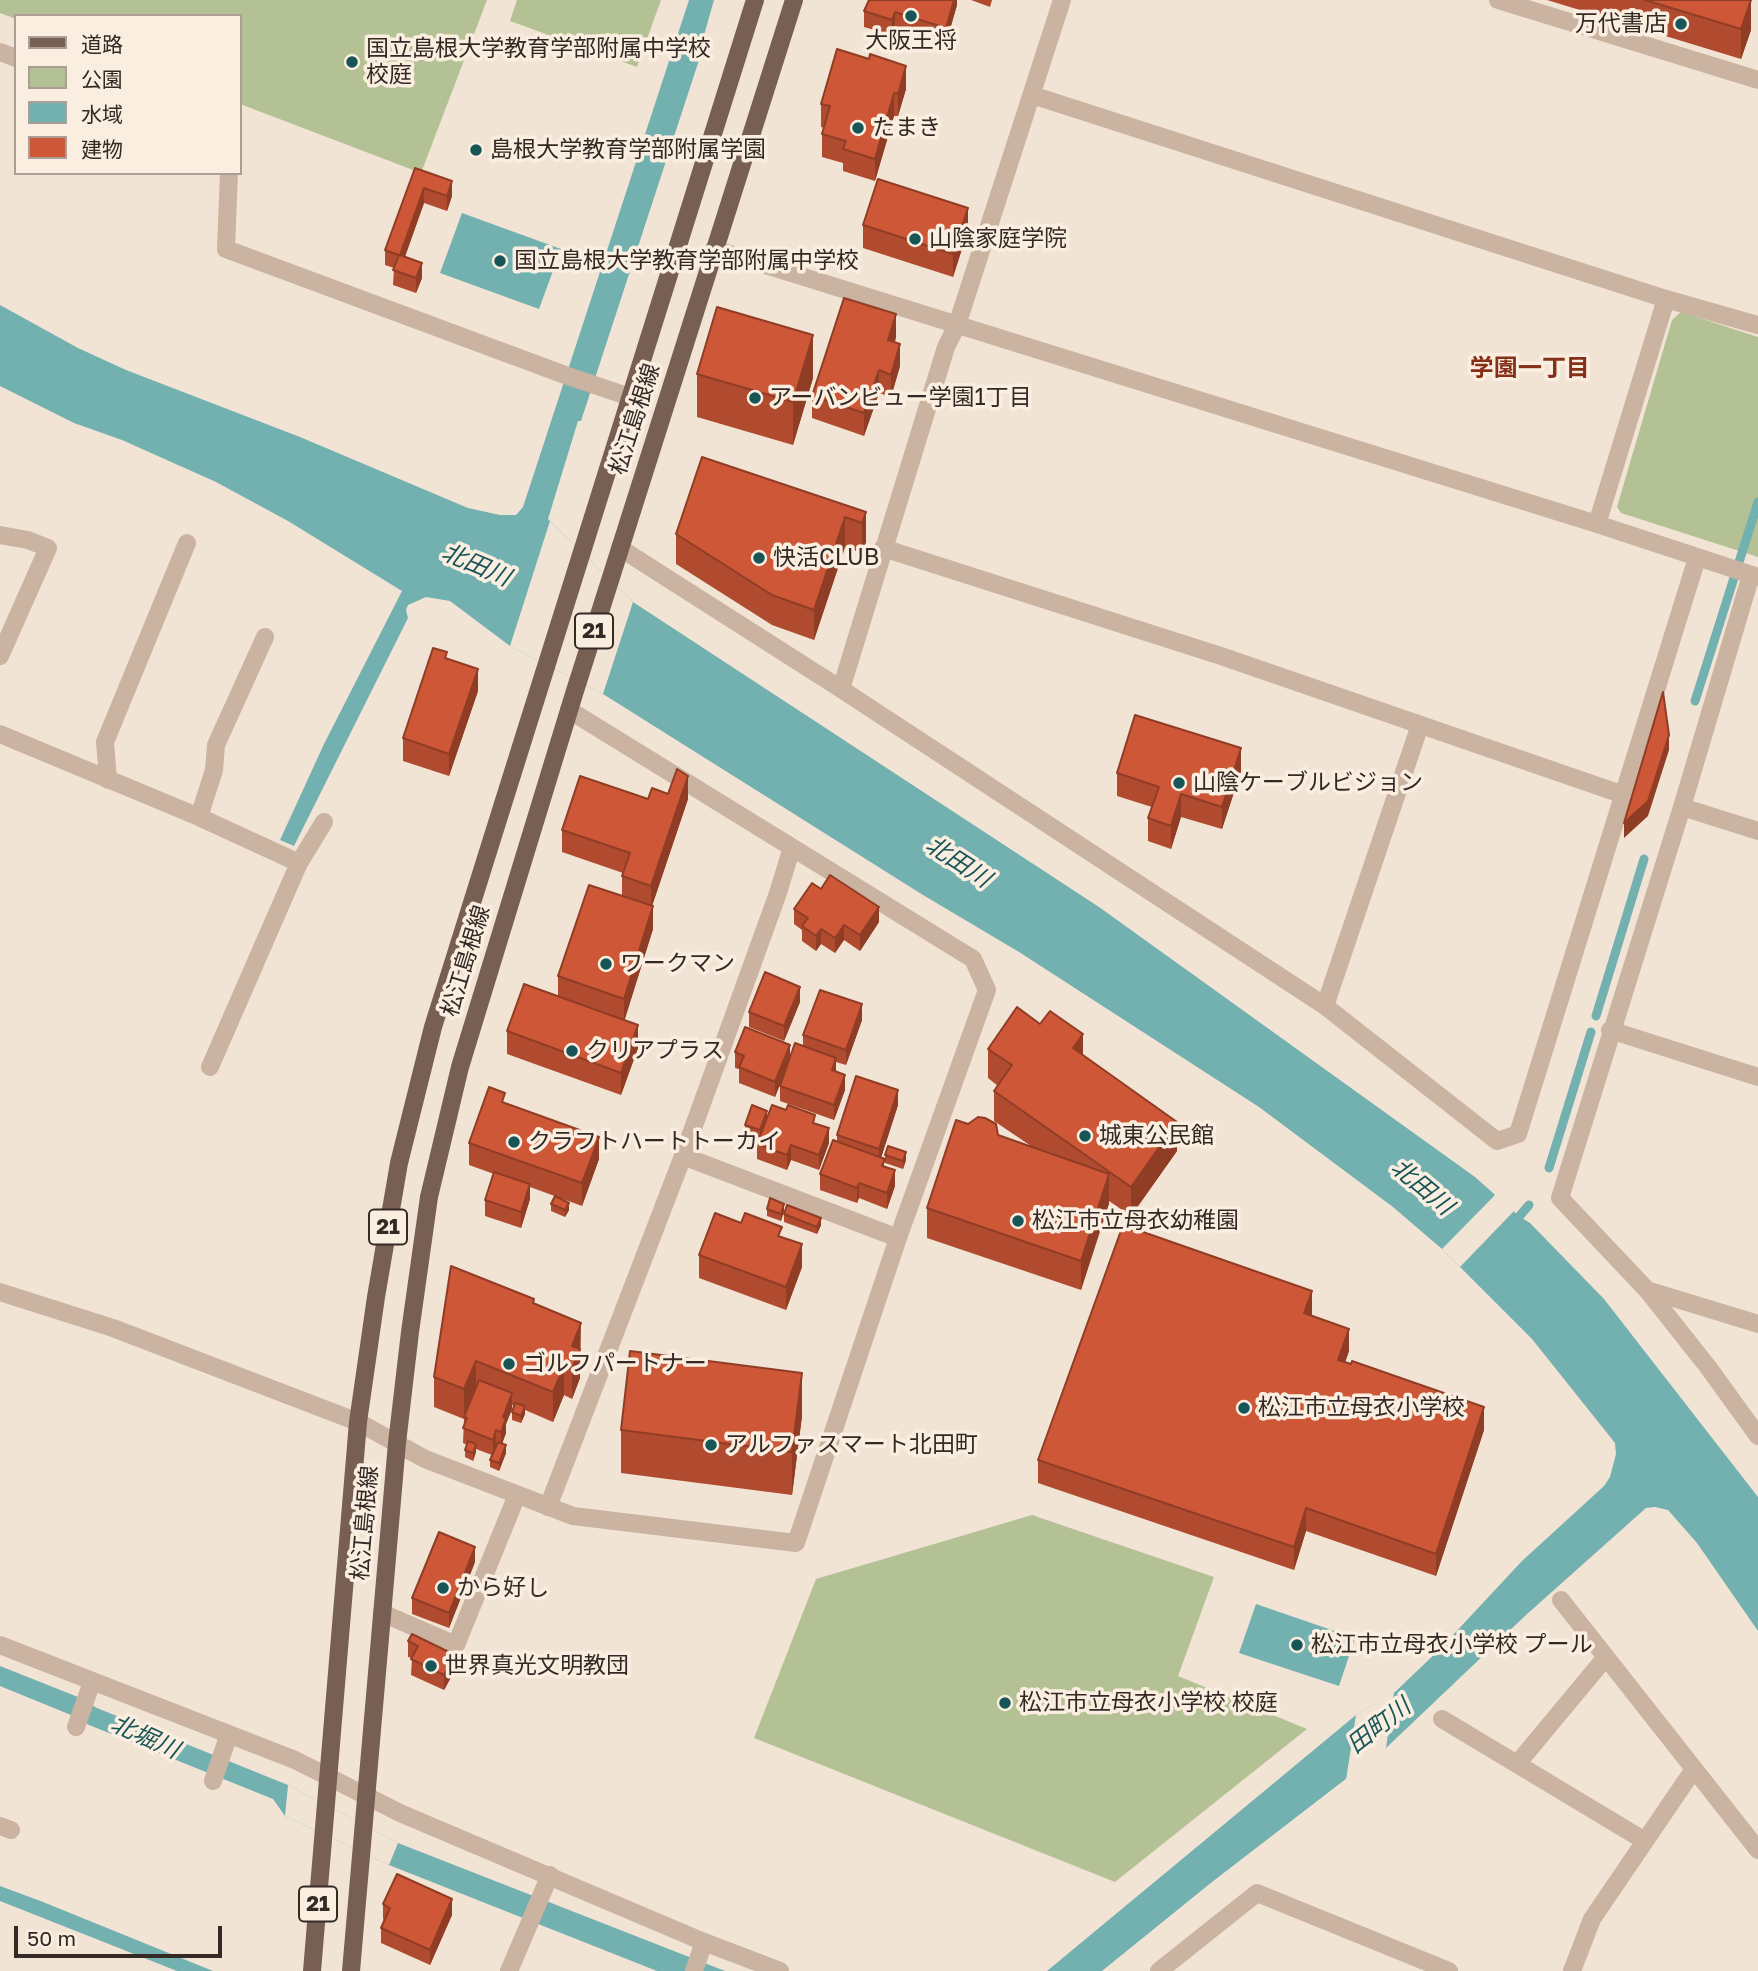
<!DOCTYPE html>
<meta charset="utf-8">
<style>
body{margin:0}
#map{position:relative;width:1758px;height:1971px;overflow:hidden;background:#f2e4d5;font-family:"Golos Text","Noto Sans JP",sans-serif}
canvas{display:block}
.legend{position:absolute;left:14px;top:14px;width:228px;height:161px;box-sizing:border-box;background:#faeee1;border:2px solid #ab9f95;margin:0;padding:9px 12px;list-style:none;font-size:21px;color:#342924}
.legend li{display:flex;align-items:center;gap:14px;height:35px}
.legend b{width:35px;border:2px solid #ab9f95}
.scale{position:absolute;left:14px;top:1926px;width:208px;height:32px;box-sizing:border-box;border:4px solid #342924;border-top:0;padding-left:9px;font-size:21px;line-height:24px;white-space:nowrap;color:#342924;-webkit-text-stroke:5px #faeee1;paint-order:stroke}
</style>
<div id="map">
<canvas width="1758" height="1971"></canvas>
<ul class="legend">
<li><b style="height:9px;background:#775f54"></b>道路</li>
<li><b style="height:19px;background:#b4c195"></b>公園</li>
<li><b style="height:19px;background:#73b0b0"></b>水域</li>
<li><b style="height:19px;background:#ce5737"></b>建物</li>
</ul>
<div class="scale">50 m</div>
</div>
<script>
const c = document.querySelector('canvas').getContext('2d');
c.lineJoin = 'round';
function paint(path, color) {
  c.fillStyle = color;
  c.fill(path, 'evenodd');
}
function toPath(rows) {
  const path = new Path2D();
  for (const r of rows) {
    path.moveTo(r[0], r[1]);
    for (let i = 2; i < r.length; i += 2) path.lineTo(r[i], r[i + 1]);
  }
  return path;
}
function strokePath(path, color, width, dash) {
  c.strokeStyle = color;
  c.lineWidth = width;
  c.lineCap = dash ? 'butt' : 'round';
  c.setLineDash(dash || []);
  c.stroke(path);
}
function label(font, color, halo, rows, align = 'center') {
  c.font = font + ' "Golos Text","Noto Sans JP",sans-serif';
  c.lineWidth = 7;
  c.setLineDash([]);
  c.textBaseline = 'middle';
  c.strokeStyle = halo;
  c.fillStyle = color;
  for (const [text, x, y, turn = 0] of rows) {
    c.save();
    c.translate(x, y);
    c.rotate((+turn || 0) * Math.PI / 180);
    c.textAlign = isNaN(turn) ? turn : align;
    if (halo) c.strokeText(text, 0, 0);
    c.fillText(text, 0, 0);
    c.restore();
  }
}
paint(toPath([
 [0,0,487,0,421,173,240,104,240,16,16,16,16,19,0,13],
 [517,0,661,0,637,67,510,21],
 [1681,312,1758,337,1758,557,1621,513,1617,507,1672,320],
 [1032,1515,1214,1577,1178,1676,1307,1729,1115,1882,754,1738,816,1579]
]), '#b4c195');
paint(toPath([
 [689,0,714,0,699,53,701,54,581,421,578,421,548,519,633,602,1099,907,1475,1177,1520,1217,1530,1223,1604,1299,1758,1497,1758,1631,1697,1543,1668,1510,1655,1507,1646,1508,1526,1615,1386,1748,1212,1882,1102,1971,1047,1971,1356,1715,1395,1692,1439,1650,1522,1561,1604,1486,1610,1477,1616,1454,1615,1443,1532,1339,1442,1249,1393,1207,1259,1107,1019,952,923,895,603,694,510,646,450,601,426,597,408,605,406,610,408,618,294,846,280,840,324,744,402,591,288,521,216,482,122,440,74,423,0,386,0,305,78,348,126,370,300,437,468,508,500,515,516,515,523,507],
 [462,213,561,249,539,309,440,273],
 [1256,1604,1355,1638,1339,1686,1239,1653],
 [0,1666,78,1697,97,1708,288,1785,398,1843,725,1971,657,1971,389,1865,285,1816,273,1799,89,1725,71,1715,0,1686],
 [0,1886,43,1902,213,1971,177,1971,0,1901]
]), '#73b0b0');
paint(toPath([
 [550,521,633,602,603,694,510,646],
 [1496,1194,1514,1211,1460,1267,1442,1249],
 [1394,1692,1386,1748,1346,1780,1356,1715],
 [288,1785,398,1843,389,1865,285,1816]
]), '#f2e4d5');
strokePath(toPath([
 [1695,701,1758,502],
 [1596,1016,1644,859],
 [1549,1168,1591,1032],
 [1512,1225,1529,1205]
]), '#73b0b0', 9);
strokePath(toPath([
 [1498,0,1758,80],
 [0,52,16,58],
 [1032,95,1666,299,1758,325],
 [229,173,226,249,565,375,630,397],
 [714,249,1597,524,1758,577],
 [1597,524,1666,299],
 [0,535,28,540,48,548,0,656],
 [620,548,841,689,1325,1006,1497,1141,1518,1134,1697,558],
 [883,548,1221,656,1624,795],
 [1751,575,1682,807,1560,1198,1647,1290,1758,1324],
 [841,689,946,347,957,325,1062,0],
 [0,734,199,817,299,863],
 [108,780,105,742,187,543],
 [1682,807,1758,831],
 [199,817,214,770,216,745,265,637],
 [1325,1006,1420,725],
 [1610,1030,1758,1077],
 [210,1067,299,863,324,822],
 [683,1156,898,1238],
 [1647,1290,1708,1367,1758,1436],
 [0,1292,113,1328,358,1422,425,1459,573,1516,796,1543,898,1238,987,990,973,959,569,710],
 [548,1507,683,1156,778,893,792,847],
 [1561,1600,1758,1850],
 [382,1613,456,1645,517,1495],
 [1442,1719,1645,1841],
 [76,1727,92,1682],
 [1517,1764,1606,1657],
 [213,1781,229,1734],
 [0,1826,11,1830],
 [509,1971,550,1875],
 [694,1971,704,1942],
 [1159,1971,1257,1893,1449,1971],
 [1572,1971,1592,1919,1694,1769]
]), '#cab3a1', 18);
strokePath(toPath([
 [0,1645,295,1760,400,1813,704,1942,780,1971]
]), '#cab3a1', 18);
strokePath(toPath([
 [312,1971,358,1422,376,1297,399,1163,433,1027,755,0],
 [351,1971,397,1443,410,1332,429,1197,460,1067,574,694,794,0]
]), '#775f54', 18);
paint(toPath([
 [957,0,957,5,946,43,895,27,892,35,864,27,864,11],
 [971,0,992,0,990,7],
 [1547,0,1750,0,1751,30,1741,59],
 [906,89,898,116,894,116,875,181,843,171,843,163,822,157,822,134,824,128,821,127,821,104],
 [415,168,452,196,447,211,424,203,405,257,422,278,416,293,393,285,394,268,385,265,385,250],
 [863,225,968,230,953,277,863,248],
 [896,337,895,342,900,366,891,397,879,393,864,436,812,418,812,396],
 [697,374,813,378,793,445,697,417],
 [866,512,866,542,862,553,845,547,814,640,772,625,676,564,676,534],
 [478,691,449,776,403,761,403,738],
 [1241,771,1222,829,1181,817,1171,849,1148,841,1148,818,1152,807,1117,796,1117,773],
 [668,794,688,799,652,906,653,929,624,1021,638,1048,621,1095,507,1054,507,1031,558,996,558,976,622,896,622,876,623,873,562,852,562,830,648,799],
 [794,909,879,922,860,951,844,940,835,953,821,944,816,951,802,941,802,930,794,924],
 [800,1002,784,1041,749,1027,749,1012],
 [862,1020,846,1065,836,1062,836,1071,845,1090,834,1120,780,1101,780,1086,781,1081,775,1097,739,1083,739,1069,735,1068,735,1052,790,1058,803,1046,803,1035],
 [988,1049,1083,1055,1177,1151,1131,1216,1109,1201,1081,1290,927,1238,927,1208,998,1135,1031,1146,994,1121,994,1091,998,1086,988,1078],
 [505,1103,599,1159,582,1206,530,1187,530,1199,521,1228,485,1216,485,1200,494,1174,469,1165,469,1143],
 [898,1105,881,1158,885,1167,895,1186,887,1209,859,1198,857,1203,820,1190,820,1174,837,1142,837,1135],
 [767,1117,815,1124,829,1143,819,1170,791,1160,787,1170,757,1159,757,1144,760,1138,745,1132,745,1125],
 [885,1155,906,1160,903,1169,885,1163],
 [551,1204,569,1210,565,1217,551,1211],
 [767,1209,784,1211,781,1221,767,1216],
 [784,1214,821,1225,817,1234,784,1222],
 [782,1237,802,1267,786,1310,699,1278,699,1255],
 [534,1304,581,1353,580,1357,580,1378,572,1399,564,1395,553,1422,525,1410,525,1414,521,1423,512,1420,512,1412,514,1406,512,1405,512,1409,506,1424,506,1433,502,1443,506,1453,499,1471,490,1467,490,1460,492,1455,476,1449,476,1452,473,1461,465,1457,465,1450,467,1445,463,1443,464,1419,434,1407,434,1377],
 [1312,1314,1312,1315,1349,1351,1345,1362,1484,1430,1436,1576,1306,1531,1294,1570,1038,1483,1038,1460],
 [802,1416,792,1495,621,1473,621,1430],
 [475,1562,449,1628,412,1614,412,1598],
 [412,1634,455,1670,444,1690,411,1675,412,1658,408,1657,408,1641],
 [383,1904,452,1915,430,1965,381,1943,381,1928,384,1920,383,1919]
]), '#b14b2f');
paint(toPath([
 [954,0,957,0,957,5,946,43,946,28],
 [1751,0,1751,30,1741,59,1741,29],
 [895,12,895,27,892,35,892,20],
 [906,66,906,89,898,116,898,94],
 [894,93,894,116,875,181,875,159],
 [452,181,452,196,447,211,447,196],
 [424,188,424,203,400,270,400,255],
 [968,208,968,230,953,277,953,254],
 [422,263,422,278,416,293,416,278],
 [896,314,896,337,888,362,888,340],
 [813,335,813,378,793,445,793,402],
 [900,344,900,366,891,397,891,375],
 [879,370,879,393,864,436,864,413],
 [866,512,866,542,862,553,862,523],
 [845,517,845,547,814,640,814,610],
 [478,669,478,691,449,776,449,754],
 [1669,735,1669,750,1648,816,1624,838,1624,823],
 [1241,748,1241,771,1222,829,1222,807],
 [688,776,688,799,651,909,651,886],
 [1181,794,1181,817,1171,849,1171,826],
 [653,906,653,929,624,1022,624,999],
 [879,907,879,922,860,951,860,935],
 [844,925,844,940,835,953,835,938],
 [821,929,821,944,816,951,816,936],
 [800,987,800,1002,784,1041,784,1026],
 [862,1004,862,1020,846,1065,846,1050],
 [638,1025,638,1048,621,1095,621,1073],
 [1083,1034,1083,1064,1073,1048],
 [790,1045,790,1060,775,1097,775,1082],
 [836,1058,836,1073,832,1070],
 [845,1075,845,1090,834,1120,834,1105],
 [898,1090,898,1105,879,1164,879,1149],
 [767,1111,767,1119,760,1138,760,1130],
 [1177,1122,1177,1151,1131,1216,1131,1187],
 [829,1128,829,1143,819,1170,819,1155],
 [599,1137,599,1159,582,1206,582,1183],
 [791,1145,791,1160,787,1170,787,1155],
 [906,1152,906,1160,903,1169,903,1161],
 [895,1170,895,1186,887,1209,887,1193],
 [1109,1174,1109,1204,1081,1290,1081,1261],
 [859,1183,859,1198,857,1203,857,1188],
 [530,1184,530,1199,521,1228,521,1212],
 [569,1203,569,1210,565,1217,565,1210],
 [784,1204,784,1211,781,1221,781,1214],
 [821,1218,821,1225,817,1234,817,1227],
 [802,1244,802,1267,786,1310,786,1287],
 [1312,1291,1312,1314,1304,1335,1304,1313],
 [581,1323,580,1378,572,1399,572,1346],
 [1349,1329,1349,1351,1338,1383,1338,1360],
 [476,1361,476,1391,464,1419,464,1389],
 [564,1366,564,1395,553,1422,553,1392],
 [802,1373,802,1416,792,1495,792,1452],
 [512,1393,512,1409,506,1424,506,1433,501,1447,501,1432,503,1417],
 [525,1406,525,1414,521,1423,521,1416],
 [1484,1407,1484,1430,1436,1576,1436,1554],
 [496,1430,496,1445,493,1455,493,1440],
 [476,1444,476,1452,473,1461,473,1453],
 [506,1445,506,1453,499,1471,499,1463],
 [1306,1508,1306,1531,1294,1570,1294,1547],
 [475,1547,475,1562,449,1628,449,1613],
 [455,1655,455,1670,444,1690,444,1675],
 [452,1899,452,1915,430,1965,430,1950]
]), '#903d26');
const building = toPath([
 [869,0,954,0,946,28,895,12,892,20,864,11,869,0],
 [1645,0,1751,0,1741,29,1645,0],
 [837,49,869,59,870,54,906,66,898,94,894,93,875,159,843,149,846,141,822,134,830,106,821,104,837,49],
 [415,168,452,181,447,196,424,188,400,255,422,263,416,278,393,270,399,255,385,250,415,168],
 [878,179,968,208,953,254,863,225,878,179],
 [844,298,896,314,888,340,900,344,891,375,879,370,864,413,812,396,844,298],
 [717,307,813,335,793,402,697,374,717,307],
 [702,457,866,512,862,523,845,517,814,610,772,595,676,534,702,457],
 [433,648,447,652,445,658,478,669,449,754,403,738,433,648],
 [1663,692,1669,735,1648,801,1624,823,1663,692],
 [1135,715,1241,748,1222,807,1181,794,1171,826,1148,818,1159,787,1117,773,1135,715],
 [677,769,688,776,651,886,622,876,630,853,562,830,580,776,648,799,652,788,668,794,677,769],
 [830,875,879,907,860,935,844,925,835,938,821,929,816,936,802,926,808,918,794,909,812,883,821,889,830,875],
 [589,885,653,906,624,999,558,976,589,885],
 [765,972,800,987,784,1026,749,1012,765,972],
 [524,984,638,1025,621,1073,507,1031,524,984],
 [820,990,862,1004,846,1050,803,1035,820,990],
 [1017,1007,1040,1024,1050,1011,1083,1034,1073,1048,1177,1122,1131,1187,994,1091,1012,1065,988,1049,1017,1007],
 [745,1027,790,1045,775,1082,739,1067,744,1056,735,1052,745,1027],
 [795,1043,836,1058,832,1070,845,1075,834,1105,780,1086,795,1043],
 [856,1076,898,1090,879,1149,837,1135,856,1076],
 [489,1087,505,1093,502,1102,599,1137,582,1183,469,1143,489,1087],
 [752,1105,767,1111,760,1130,745,1125,752,1105],
 [772,1105,786,1110,788,1105,815,1115,813,1123,829,1128,819,1155,791,1145,787,1155,757,1144,772,1105],
 [978,1117,985,1118,996,1124,998,1135,1109,1174,1081,1261,927,1208,956,1120,968,1124,978,1117],
 [833,1140,885,1159,882,1166,895,1170,887,1193,859,1183,857,1188,820,1174,833,1140],
 [888,1146,906,1152,903,1161,885,1155,888,1146],
 [494,1172,530,1184,521,1212,485,1200,494,1172],
 [555,1196,569,1203,565,1210,551,1204,555,1196],
 [770,1198,784,1204,781,1214,767,1209,770,1198],
 [787,1205,821,1218,817,1227,784,1214,787,1205],
 [715,1213,741,1223,745,1213,782,1227,778,1236,802,1244,786,1287,699,1255,715,1213],
 [1123,1225,1312,1291,1304,1313,1349,1329,1338,1360,1351,1364,1352,1361,1484,1407,1436,1554,1306,1508,1294,1547,1038,1460,1123,1225],
 [451,1266,534,1299,533,1303,581,1323,572,1346,580,1349,572,1369,564,1366,553,1392,476,1361,464,1389,434,1377,451,1266],
 [630,1351,802,1373,792,1452,621,1430,630,1351],
 [479,1380,512,1393,503,1417,506,1418,501,1432,496,1430,493,1440,463,1428,467,1418,464,1417,479,1380],
 [515,1403,525,1406,521,1416,512,1412,515,1403],
 [468,1441,476,1444,473,1453,465,1450,468,1441],
 [498,1442,506,1445,499,1463,490,1460,498,1442],
 [439,1532,475,1547,449,1613,412,1598,439,1532],
 [412,1634,455,1655,444,1675,411,1659,418,1646,408,1641,412,1634],
 [397,1874,452,1899,430,1950,381,1928,390,1908,383,1904,397,1874]
]);
paint(building, '#ce5737');
strokePath(building, '#903d26', 2);
for (const [x, y, r, color] of [
 [911,16,7,"#185557"],
 [1681,24,7,"#185557"],
 [352,62,7,"#185557"],
 [858,128,7,"#185557"],
 [476,150,7,"#185557"],
 [915,239,7,"#185557"],
 [500,261,7,"#185557"],
 [755,398,7,"#185557"],
 [759,558,7,"#185557"],
 [1179,783,7,"#185557"],
 [606,964,7,"#185557"],
 [572,1051,7,"#185557"],
 [1085,1136,7,"#185557"],
 [514,1142,7,"#185557"],
 [1018,1221,7,"#185557"],
 [509,1364,7,"#185557"],
 [1244,1408,7,"#185557"],
 [711,1445,7,"#185557"],
 [443,1588,7,"#185557"],
 [1297,1645,7,"#185557"],
 [431,1666,7,"#185557"],
 [1005,1703,7,"#185557"]
]) {
  const dot = new Path2D();
  dot.arc(x, y, r, 0, 2 * Math.PI);
  c.fillStyle = color;
  c.fill(dot);
  strokePath(dot, '#faeee1', 2.5);
}
for (const [x, y, w] of [
 [594,631,38],
 [388,1227,38],
 [318,1904,38]
]) {
  const box = new Path2D();
  box.roundRect(x - w / 2, y - 17.5, w, 35, 5);
  c.fillStyle = '#faeee1';
  c.fill(box);
  strokePath(box, '#342924', 2);
}
label('bold 21px', '#342924', null, [
 ["21",594,631],
 ["21",388,1227],
 ["21",318,1904]
]);
label('23px', '#342924', '#faeee1', [
 ["万代書店",1667,24,"right"],
 ["大阪王将",911,41,"center"],
 ["国立島根大学教育学部附属中学校",366,49],
 ["校庭",366,75],
 ["たまき",872,128],
 ["島根大学教育学部附属学園",490,150],
 ["山陰家庭学院",929,239],
 ["国立島根大学教育学部附属中学校",514,261],
 ["アーバンビュー学園1丁目",769,398],
 ["快活CLUB",773,558],
 ["山陰ケーブルビジョン",1193,783],
 ["ワークマン",620,964],
 ["クリアプラス",586,1051],
 ["城東公民館",1099,1136],
 ["クラフトハートトーカイ",528,1142],
 ["松江市立母衣幼稚園",1032,1221],
 ["ゴルフパートナー",523,1364],
 ["松江市立母衣小学校",1258,1408],
 ["アルファスマート北田町",725,1445],
 ["から好し",457,1588],
 ["松江市立母衣小学校 プール",1311,1645],
 ["世界真光文明教団",445,1666],
 ["松江市立母衣小学校 校庭",1019,1703]
], 'left');
label('23px', '#342924', '#faeee1', [
 ["松江島根線",635,419,-72],
 ["松江島根線",466,961,-73],
 ["松江島根線",365,1523,-85]
]);
label('bold 24px', '#873019', '#faeee1', [
 ["学園一丁目",1530,368]
]);
label('italic 24px', '#185557', '#faeee1', [
 ["北田川",476,565,23],
 ["北田川",958,862,33],
 ["北田川",1422,1187,40],
 ["田町川",1379,1726,-38],
 ["北堀川",145,1737,24]
]);
</script>
